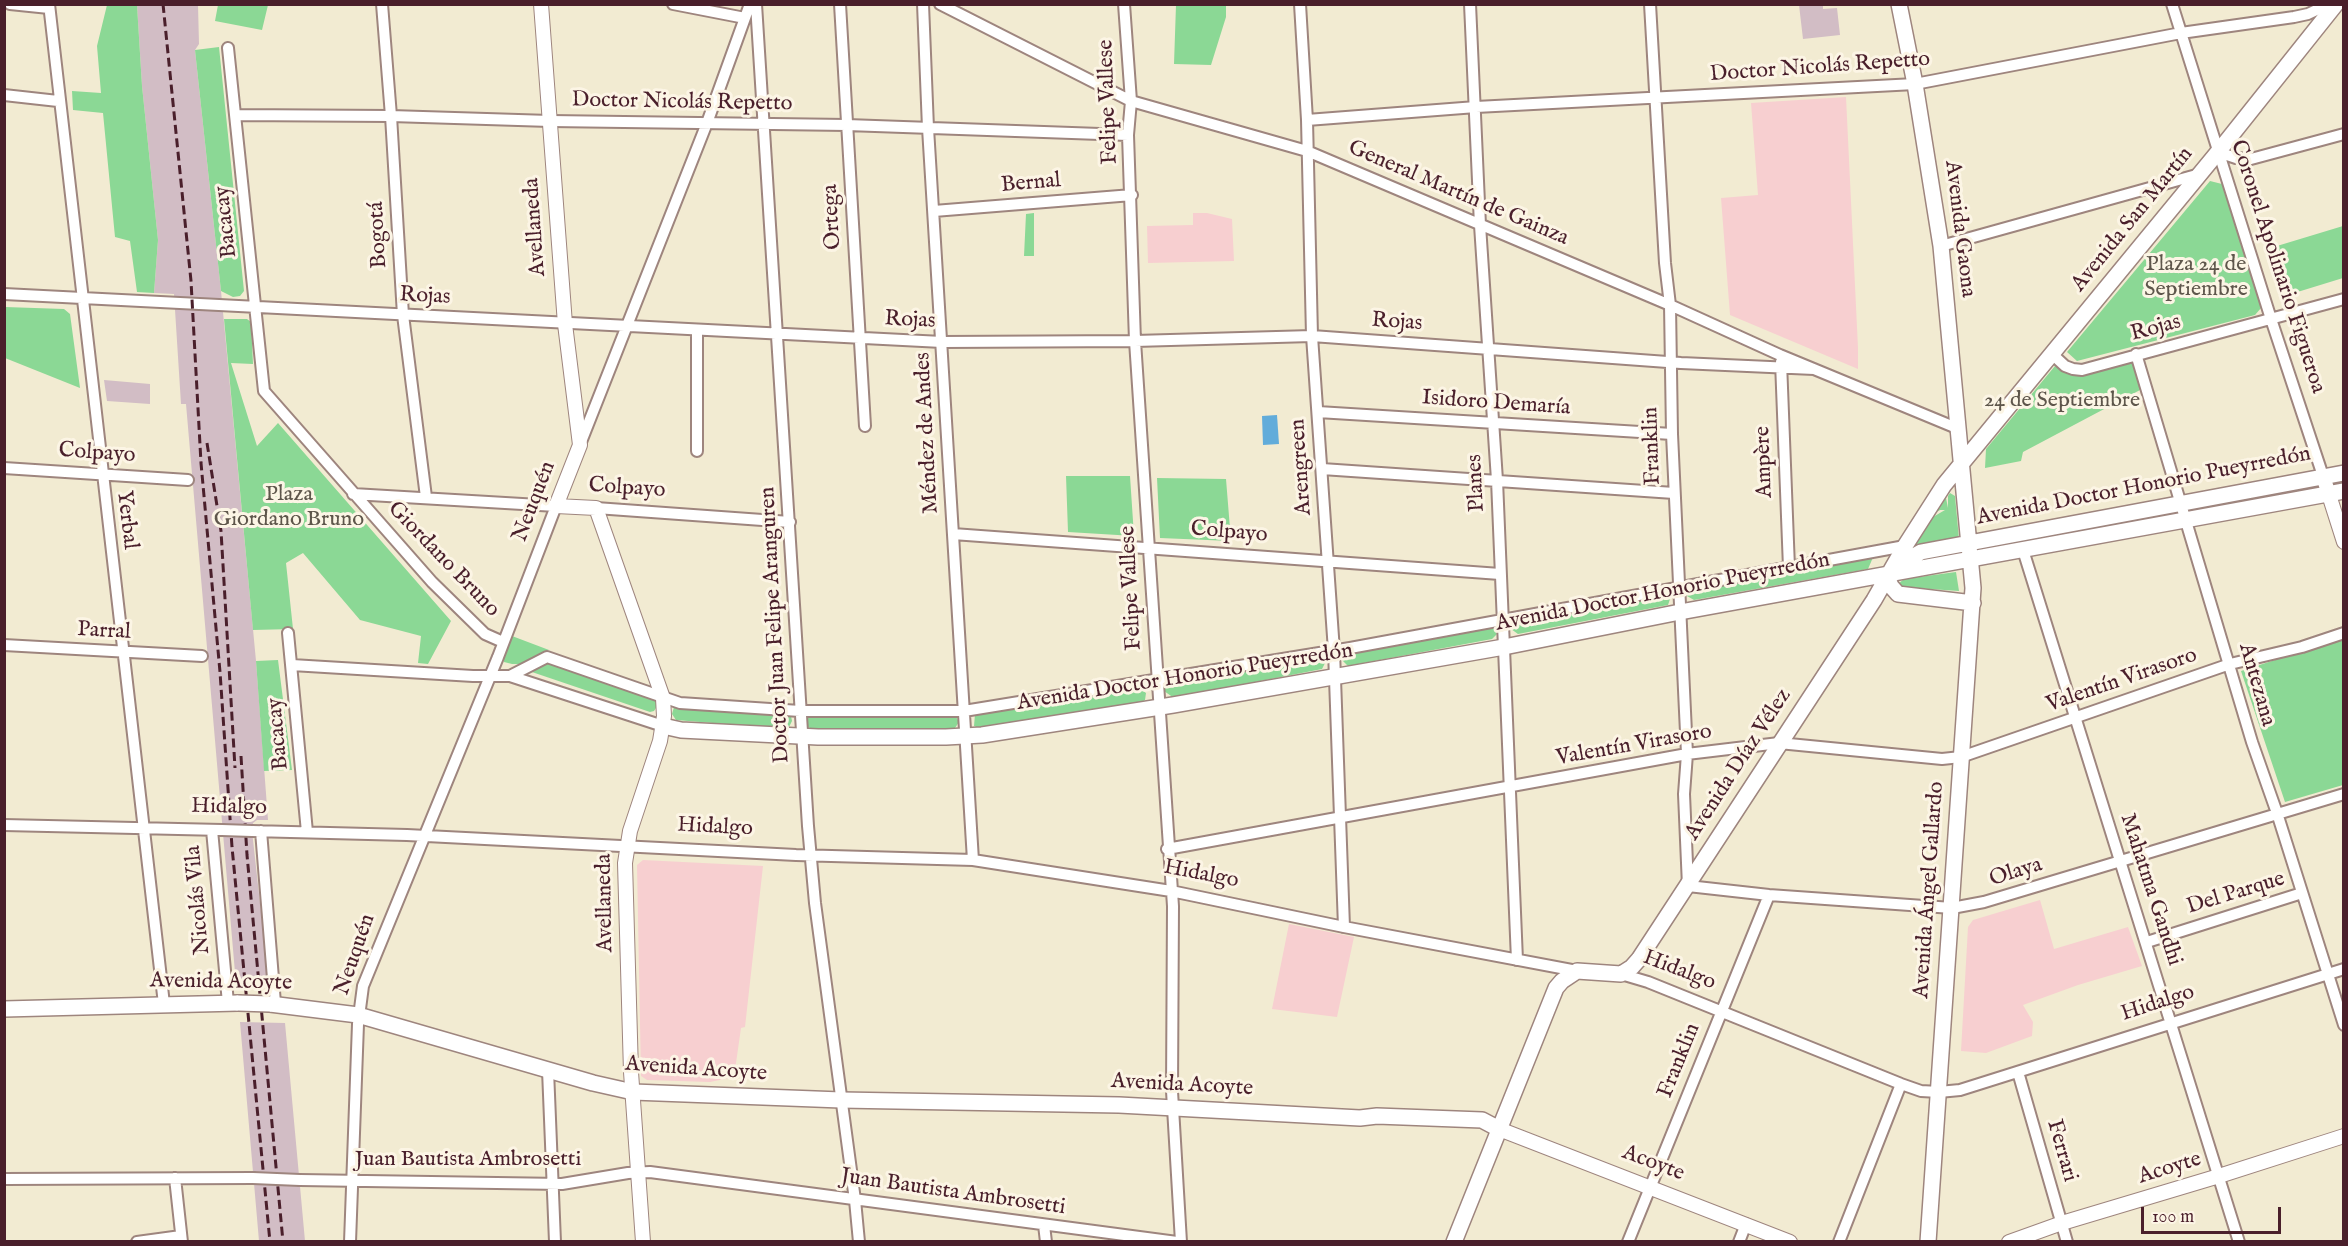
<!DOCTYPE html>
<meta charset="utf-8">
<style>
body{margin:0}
#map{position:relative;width:2348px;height:1246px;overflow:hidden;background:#f2ebd2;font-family:"IM FELL English",serif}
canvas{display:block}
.frame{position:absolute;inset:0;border:6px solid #4a1f2b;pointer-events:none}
.scale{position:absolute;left:2141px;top:1207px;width:140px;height:27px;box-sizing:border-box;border:3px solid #4a1f2b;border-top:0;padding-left:8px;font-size:18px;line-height:21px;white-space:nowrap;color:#4a1f2b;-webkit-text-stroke:4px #fcf5e5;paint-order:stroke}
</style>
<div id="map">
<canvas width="2348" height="1246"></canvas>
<div class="frame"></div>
<div class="scale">100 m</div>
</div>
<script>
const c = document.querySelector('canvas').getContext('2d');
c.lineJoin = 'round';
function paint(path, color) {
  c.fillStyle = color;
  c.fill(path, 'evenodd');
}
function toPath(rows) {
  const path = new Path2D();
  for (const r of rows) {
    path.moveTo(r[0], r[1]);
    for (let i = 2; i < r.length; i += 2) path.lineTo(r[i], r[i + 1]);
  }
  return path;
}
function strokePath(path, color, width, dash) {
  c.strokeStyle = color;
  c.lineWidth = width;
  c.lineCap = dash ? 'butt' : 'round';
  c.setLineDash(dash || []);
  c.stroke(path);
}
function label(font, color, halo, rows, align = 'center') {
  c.font = font + ' "IM FELL English",serif';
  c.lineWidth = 6;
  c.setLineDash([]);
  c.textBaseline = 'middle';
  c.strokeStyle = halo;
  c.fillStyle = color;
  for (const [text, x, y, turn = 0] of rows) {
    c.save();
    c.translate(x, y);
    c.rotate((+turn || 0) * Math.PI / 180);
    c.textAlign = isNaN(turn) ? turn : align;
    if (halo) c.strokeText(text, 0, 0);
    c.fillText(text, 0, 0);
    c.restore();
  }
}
paint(toPath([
 [1846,97,1858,348,1858,369,1730,315,1721,198,1758,195,1751,103],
 [1193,213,1207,213,1232,219,1234,261,1148,263,1147,226,1193,225],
 [643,860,763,866,745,1027,741,1028,734,1077,710,1082,647,1080,641,1076,637,865],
 [2040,900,2054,949,2128,927,2142,966,2078,985,2023,1005,2033,1022,2032,1036,1986,1053,1961,1051,1968,927,1973,920],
 [1289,924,1354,937,1337,1017,1272,1009]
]), '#f7cfd0');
paint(toPath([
 [137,5,198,5,199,44,195,50,221,291,256,661,268,820,257,820,253,823,252,831,269,984,236,984,186,404,181,404,174,294,154,293,158,240,142,86],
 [1799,5,1823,5,1823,9,1837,8,1840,35,1803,39],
 [104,380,150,384,150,404,107,401],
 [240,1022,285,1023,305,1241,259,1241]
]), '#d2bdc5');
paint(toPath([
 [107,5,137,5,142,86,158,240,154,293,137,292,130,241,115,237,103,113,73,110,72,91,101,93,97,46],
 [218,5,268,5,262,30,215,21],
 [1176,5,1226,5,1226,17,1211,65,1174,64],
 [219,47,244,291,240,296,233,297,221,291,195,50],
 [2210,181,2222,184,2261,308,2255,315,2077,361,2067,352],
 [1034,213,1034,256,1024,256,1026,214],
 [2343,226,2343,278,2291,294,2277,246],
 [5,307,64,309,70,314,80,388,5,358],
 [224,319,247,319,251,322,253,364,231,363,257,446,278,423,451,621,428,664,418,663,421,636,360,620,303,553,286,563,293,629,253,630],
 [2132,360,2140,390,2023,452,2021,461,1985,468,1986,449,2055,366,2069,374],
 [1066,476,1130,476,1134,536,1068,532],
 [1157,478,1226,479,1231,541,1160,538],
 [1950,493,1955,496,1959,539,1912,548,1933,517,1945,510,1940,510,1933,514,1946,498,1948,508,1948,496],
 [1874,555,1868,569,1694,600,1687,596,1690,589],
 [1956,572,1959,591,1901,587,1898,584,1904,579],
 [1665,593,1670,599,1668,605,1518,634,1511,629,1514,621],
 [1493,626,1497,634,1492,639,1348,666,1341,659,1345,652],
 [512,636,549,650,524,664,512,664,504,662,504,655],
 [2343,638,2343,785,2285,802,2241,671],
 [1319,657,1325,663,1322,669,1174,698,1164,691,1166,684,1171,681],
 [278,660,292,770,264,771,256,661],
 [548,662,655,698,658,705,654,711,650,712,526,670],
 [1139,688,1146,693,1145,700,1142,702,979,728,974,726,975,714],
 [674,707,787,713,791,716,792,721,789,727,786,729,676,720,672,714],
 [812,715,955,715,959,722,955,728,811,729,806,725,808,717]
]), '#8bd895');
paint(toPath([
 [1277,415,1279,444,1263,445,1262,416]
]), '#62acda');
const minor = toPath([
 [10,4,49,8],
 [49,4,164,1004],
 [382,4,391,116,403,315,426,497],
 [673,4,745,18],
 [756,4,808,826,815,903,855,1200,859,1242],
 [840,4,865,426],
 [923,4,928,128,973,860],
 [940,4,1131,101,1307,151,1670,305,1780,355,1959,429],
 [1124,4,1131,101,1128,135,1135,341,1173,906,1172,1091,1181,1242],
 [1300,4,1307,120,1312,336,1334,651,1344,927],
 [1470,4,1480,225,1497,480,1517,960],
 [1650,4,1665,263,1670,305,1672,434,1687,754,1684,794,1688,886,1769,895,1952,908,1984,902,2344,794],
 [2172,4,2271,319,2323,476],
 [228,48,264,391,432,582,485,634,503,642],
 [4,95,58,101],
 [235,115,391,116,550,121,847,125,1128,135],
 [1307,120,1476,107,1915,84,2181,33,2294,17,2308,14,2329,4],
 [2218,152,2236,158,2251,159,2344,134],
 [934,211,1132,195],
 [1941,246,2200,174],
 [4,294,942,342,1135,341,1312,336,1681,363,1814,369],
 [697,331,697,451],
 [2052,354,2065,366,2073,369,2082,370,2344,299],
 [2136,354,2252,742,2277,813,2344,1025],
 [1781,362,1789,568],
 [1318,412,1672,434],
 [581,442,707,123,750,4],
 [4,468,188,480],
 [1322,469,1674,493],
 [596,508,790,522],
 [953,534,1500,574],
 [2023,550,2239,1242],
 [288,633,307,832],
 [4,645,202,656],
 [292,665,473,676,510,676,663,726],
 [510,676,547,657,680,703,800,711,964,711,1350,648,1905,546],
 [4,825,222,830],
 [212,830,228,1003],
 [252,831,407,835,796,855,973,860,1171,891,1344,927,1577,971],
 [261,831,275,1003],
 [1167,849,1687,754,1779,743,1942,759,1961,757,2230,664,2302,647,2344,633],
 [2147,942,2302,893],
 [1621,974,1648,982,1901,1084,1921,1091,1939,1092,1960,1090,2344,969],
 [548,1070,555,1242],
 [2018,1072,2067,1242],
 [175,1178,182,1242],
 [4,1179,253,1178],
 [300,1180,562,1184,628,1173,650,1172,1177,1242],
 [1044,1225,1046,1242],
 [137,1242,181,1236],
 [350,1242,358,1024,363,986,498,657,556,506,353,494],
 [1628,1242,1769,895],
 [1739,1242,1746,1224],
 [1839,1242,1901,1084]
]);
const tertiary = toPath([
 [541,4,565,324,580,445,556,506,596,508,663,698,664,716,660,741,630,831,625,863,631,1072,643,1242],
 [2323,476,2344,542],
 [1499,1129,1790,1242],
 [2009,1242,2062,1223,2219,1176,2344,1136]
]);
const secondary = toPath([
 [1899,4,1915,84,1941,246,1973,588,1928,1242],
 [1895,567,1921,552,2344,473],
 [1889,574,1890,585,1898,594,1973,603],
 [663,726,681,730,818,737,946,737,982,735,1173,705,1504,647,1680,612,2344,491],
 [270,1004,358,1015,593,1083,633,1092,841,1100,1119,1105,1360,1118,1377,1116,1482,1120,1499,1129],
 [4,1009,238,1003],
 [1454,1242,1556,988,1562,981,1577,971,1621,974,1632,967,1639,959,1874,600,1905,546,1944,485,2218,152,2336,4]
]);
strokePath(minor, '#9e857e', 14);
strokePath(tertiary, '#9e857e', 16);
strokePath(secondary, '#9e857e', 18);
strokePath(minor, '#fff', 10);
strokePath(tertiary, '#fff', 14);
strokePath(secondary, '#fff', 15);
strokePath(toPath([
 [163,4,191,281,201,463,220,672,232,847,270,1242],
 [207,443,221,531,235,768],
 [241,756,247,855,283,1242]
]), '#4a1f2b', 3, [9, 4.5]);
const minorBridge = toPath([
 [222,830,252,831],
 [253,1178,300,1180]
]);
const secondaryBridge = toPath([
 [238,1003,270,1004]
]);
strokePath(minorBridge, '#9e857e', 14, []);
strokePath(secondaryBridge, '#9e857e', 18, []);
strokePath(minorBridge, '#fff', 10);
strokePath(secondaryBridge, '#fff', 15);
label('22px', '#4a1f2b', '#fcf5e5', [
 ["Doctor Nicolás Repetto",1820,68,-4],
 ["Felipe Vallese",1109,102,-92],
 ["Doctor Nicolás Repetto",682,103,1],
 ["Bernal",1031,184,-5],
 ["General Martín de Gainza",1458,194,23],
 ["Ortega",833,217,-93],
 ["Avenida San Martín",2133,220,-51],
 ["Bacacay",227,222,-96],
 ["Avellaneda",536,227,-94],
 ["Avenida Gaona",1959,229,83],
 ["Bogotá",379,235,-93],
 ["Coronel Apolinario Figueroa",2277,267,72],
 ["Rojas",425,297,3],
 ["Rojas",910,321,3],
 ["Rojas",1397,323,4],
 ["Rojas",2156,329,-15],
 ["Isidoro Demaría",1496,404,4],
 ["Méndez de Andes",928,433,-93],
 ["Franklin",1653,446,-92],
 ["Colpayo",97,454,4],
 ["Ampère",1765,462,-92],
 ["Arengreen",1302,467,-94],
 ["Planes",1477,483,-93],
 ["Avenida Doctor Honorio Pueyrredón",2144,487,-11],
 ["Colpayo",627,489,4],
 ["Neuquén",535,502,-69],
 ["Yerbal",126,520,83],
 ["Colpayo",1229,533,5],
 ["Giordano Bruno",443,560,46],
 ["Felipe Vallese",1132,588,-93],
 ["Avenida Doctor Honorio Pueyrredón",1663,593,-11],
 ["Doctor Juan Felipe Aranguren",776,625,-93],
 ["Parral",104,632,3],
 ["Avenida Doctor Honorio Pueyrredón",1185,678,-9],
 ["Valentín Virasoro",2122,681,-19],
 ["Antezana",2256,685,74],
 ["Bacacay",279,734,-95],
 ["Valentín Virasoro",1634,746,-10],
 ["Avenida Díaz Vélez",1739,765,-57],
 ["Hidalgo",229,808,1],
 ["Hidalgo",715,828,3],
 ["Olaya",2016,873,-17],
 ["Hidalgo",1201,875,11],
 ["Avenida Ángel Gallardo",1930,890,-86],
 ["Mahatma Gandhi",2150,890,72],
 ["Del Parque",2236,894,-17],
 ["Nicolás Vila",199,900,-95],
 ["Avellaneda",606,903,-91],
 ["Neuquén",356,955,-71],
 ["Hidalgo",1679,971,21],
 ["Avenida Acoyte",221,983,1],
 ["Hidalgo",2158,1004,-18],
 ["Franklin",1680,1061,-68],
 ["Avenida Acoyte",696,1070,4],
 ["Avenida Acoyte",1182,1086,3],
 ["Ferrari",2061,1151,74],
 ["Juan Bautista Ambrosetti",468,1160],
 ["Acoyte",1653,1164,21],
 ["Acoyte",2170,1169,-17],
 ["Juan Bautista Ambrosetti",953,1193,8]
]);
label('22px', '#5e564b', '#fcf5e5', [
 ["Plaza 24 de",2196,265],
 ["Septiembre",2196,290],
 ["24 de Septiembre",2062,401],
 ["Plaza",289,495],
 ["Giordano Bruno",289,520]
]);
</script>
